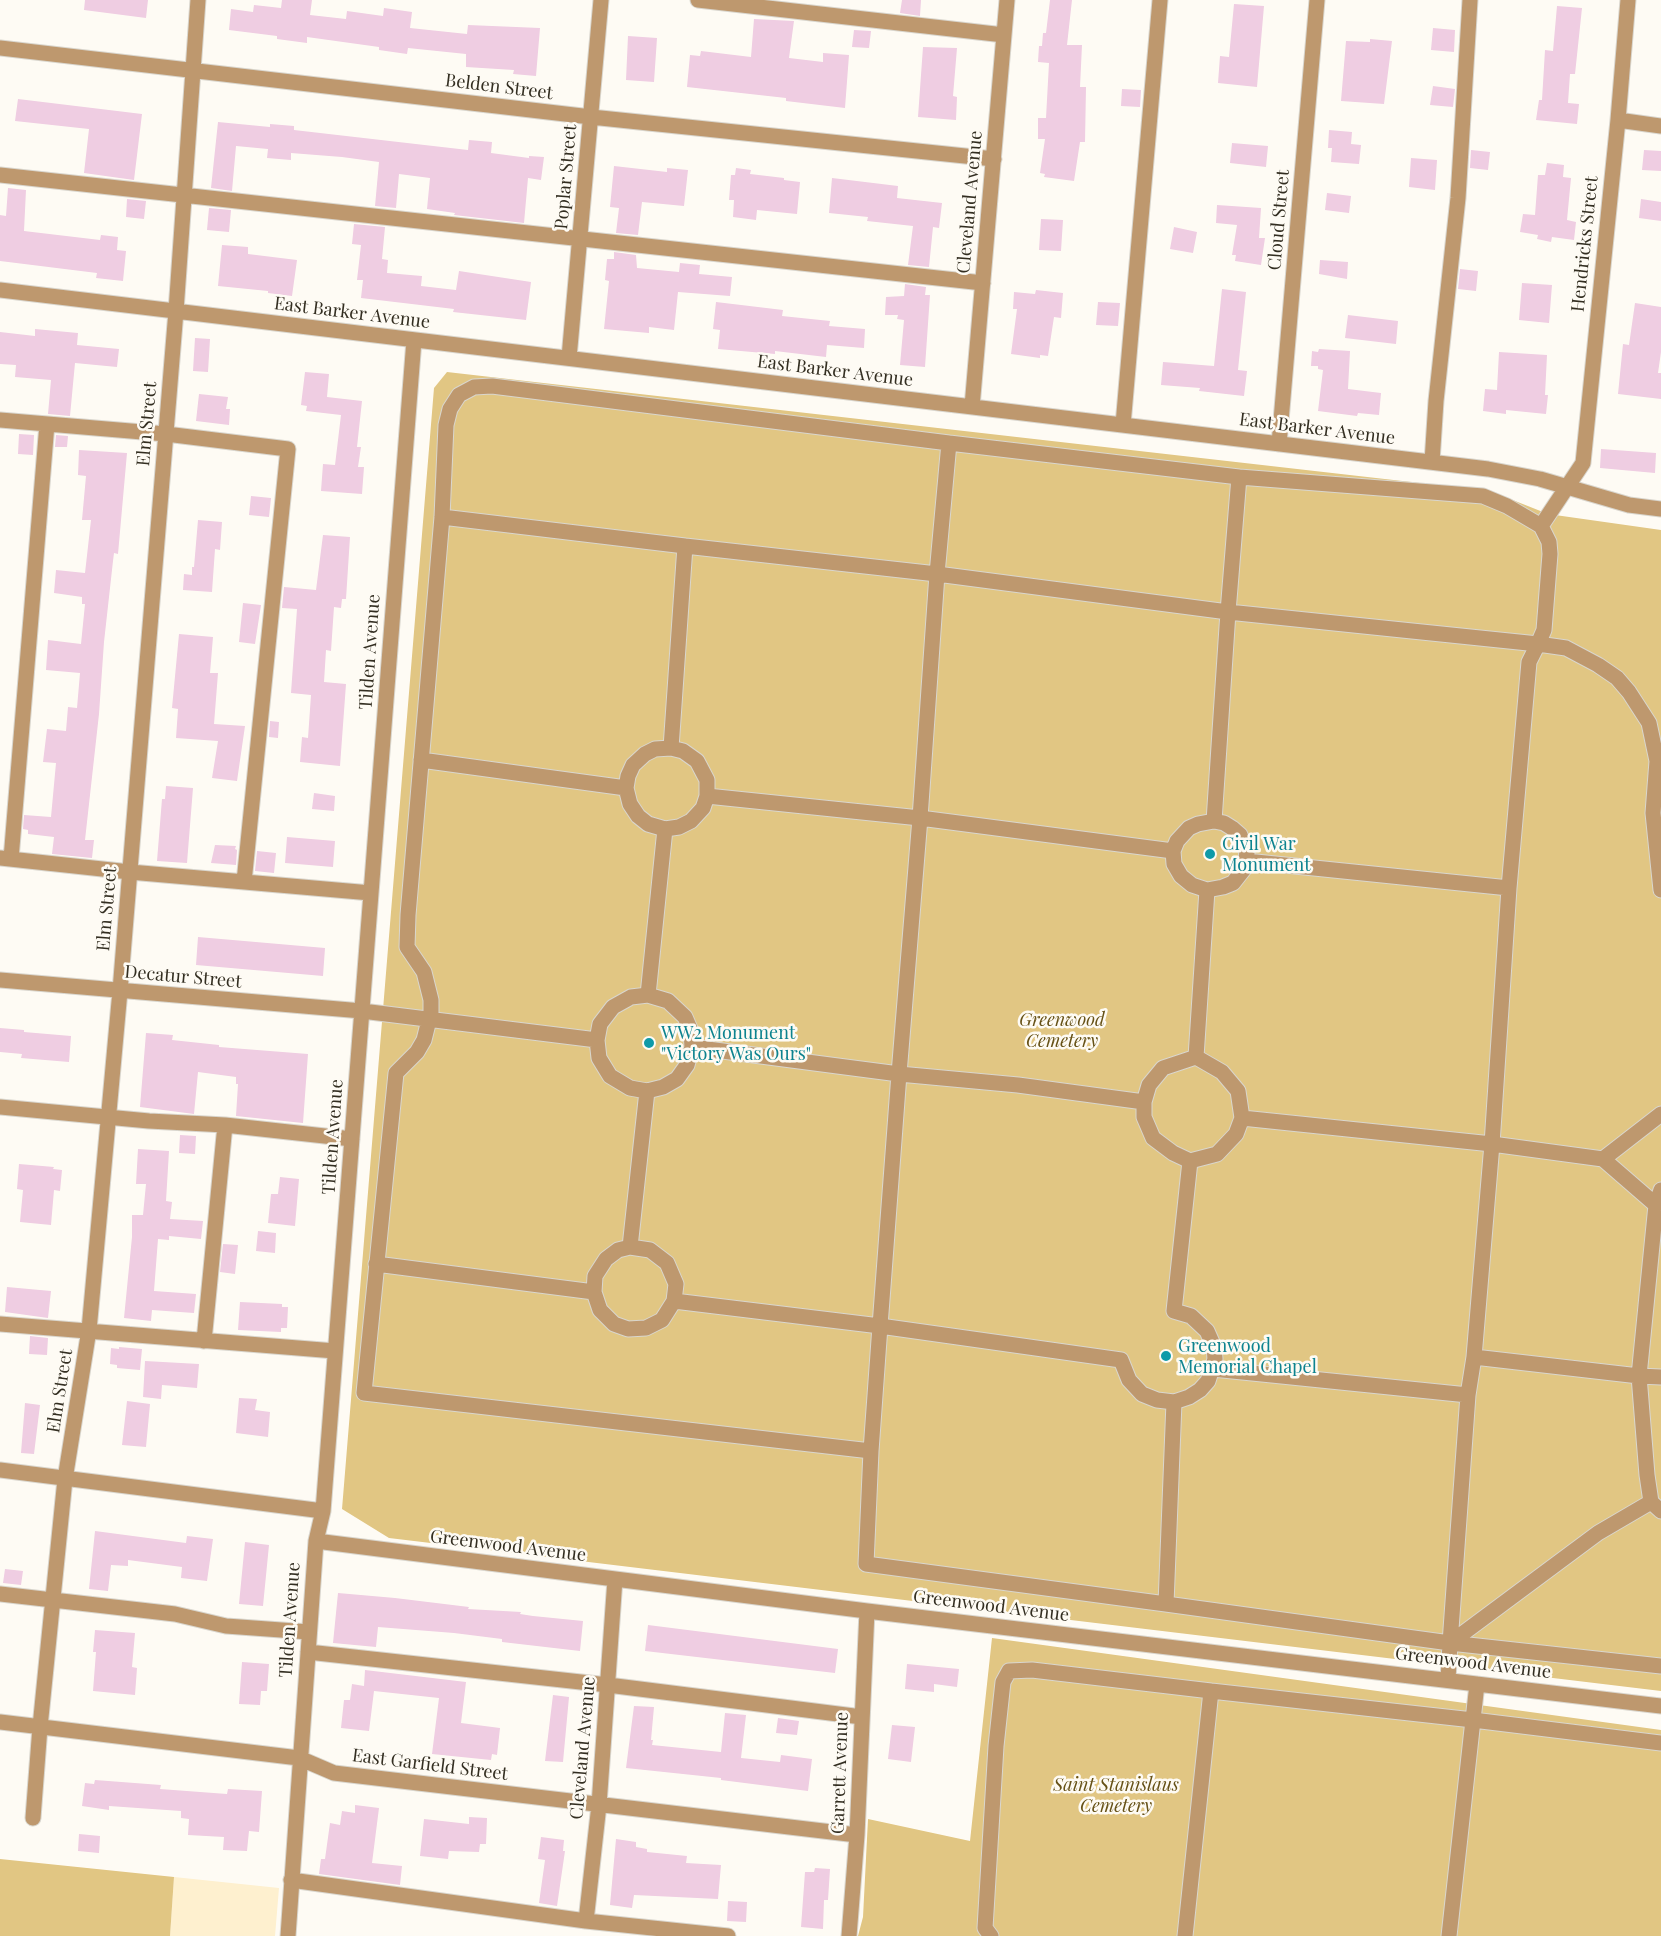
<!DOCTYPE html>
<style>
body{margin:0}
canvas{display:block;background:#fefbf4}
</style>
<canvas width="1661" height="1936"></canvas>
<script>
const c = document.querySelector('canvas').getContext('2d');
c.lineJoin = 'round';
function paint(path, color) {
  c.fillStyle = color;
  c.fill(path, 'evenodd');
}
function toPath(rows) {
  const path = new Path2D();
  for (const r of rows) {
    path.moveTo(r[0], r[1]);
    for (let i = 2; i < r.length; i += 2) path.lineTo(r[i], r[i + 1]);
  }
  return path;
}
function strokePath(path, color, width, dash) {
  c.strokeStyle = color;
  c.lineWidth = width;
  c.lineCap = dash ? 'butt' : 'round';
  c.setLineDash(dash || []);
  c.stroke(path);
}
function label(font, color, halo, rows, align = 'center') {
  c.font = font + ' "Playfair Display",serif';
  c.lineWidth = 5;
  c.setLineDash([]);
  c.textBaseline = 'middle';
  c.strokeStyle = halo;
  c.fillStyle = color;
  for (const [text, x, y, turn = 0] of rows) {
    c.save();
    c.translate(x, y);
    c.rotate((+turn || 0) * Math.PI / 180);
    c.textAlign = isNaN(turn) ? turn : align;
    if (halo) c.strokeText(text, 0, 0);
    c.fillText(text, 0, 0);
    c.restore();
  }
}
paint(toPath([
 [174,1877,279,1888,275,1936,170,1936]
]), '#fef0cf');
paint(toPath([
 [447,372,1490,491,1548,514,1661,530,1661,1691,389,1538,342,1509,434,388],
 [992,1638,1661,1730,1661,1936,858,1936,863,1917,868,1819,970,1841],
 [0,1859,174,1877,170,1936,0,1936]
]), '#e1c683');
paint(toPath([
 [85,0,148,0,146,18,84,10],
 [282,0,312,0,310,15,346,19,347,11,383,16,384,8,412,12,410,28,467,34,468,25,540,28,536,76,513,74,514,70,466,67,466,54,408,48,407,54,379,50,379,47,307,37,307,43,277,39,277,36,229,30,231,9,253,12,254,5,281,8],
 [902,0,921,0,920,16,900,13],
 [1050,0,1072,0,1067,45,1082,45,1080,87,1086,87,1085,142,1080,142,1074,181,1044,177,1045,174,1040,173,1045,139,1038,139,1038,118,1046,118,1049,63,1038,62,1039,46,1042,46,1043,33,1046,33],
 [1234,4,1264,6,1257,87,1218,83,1220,56,1229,57],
 [1557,6,1582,8,1575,74,1570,74,1568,103,1579,104,1577,124,1536,120,1539,100,1542,100,1545,50,1553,51],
 [754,19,794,21,789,58,823,62,823,53,849,55,845,108,786,101,786,98,687,87,690,55,700,56,701,51,751,57],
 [1433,28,1455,30,1454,52,1431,50],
 [854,30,871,31,869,48,852,47],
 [628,36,657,38,654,82,626,80],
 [1370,39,1392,41,1384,104,1341,101,1346,41,1370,42],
 [923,47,957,48,953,96,957,97,956,120,918,117],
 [1433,86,1455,89,1453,107,1430,105],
 [1122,89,1141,90,1140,107,1121,106],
 [18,99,142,114,134,180,84,173,89,129,15,121],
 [218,122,270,127,270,124,294,126,294,130,468,150,469,140,492,142,491,153,529,158,529,156,544,157,541,180,528,178,524,223,454,215,455,213,427,209,430,178,399,174,396,208,375,206,379,162,342,157,291,153,291,160,267,158,268,149,236,146,232,191,211,188],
 [1329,130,1352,132,1351,144,1361,145,1359,164,1331,162,1332,148,1328,148],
 [1232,143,1268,146,1266,167,1230,163],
 [1471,150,1490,152,1488,170,1470,168],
 [1644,150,1661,151,1661,171,1642,170],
 [1411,158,1437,160,1435,190,1409,187],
 [1547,163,1564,165,1563,177,1571,178,1567,220,1576,222,1574,240,1552,237,1551,242,1537,239,1538,235,1520,232,1523,214,1535,215,1538,175,1545,175],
 [614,166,667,172,667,168,688,170,684,206,642,202,638,235,616,233,619,208,610,207],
 [736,168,751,170,750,174,784,178,784,180,800,182,797,214,757,210,756,220,733,217,734,200,729,200,731,175,735,175],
 [832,178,898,186,897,198,942,203,939,228,933,227,929,267,908,265,913,226,867,221,868,217,829,213],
 [8,188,26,190,24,231,100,240,101,235,118,237,117,250,126,251,123,281,96,278,97,273,0,261,0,215,6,216],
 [1327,193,1351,196,1349,213,1325,210],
 [127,199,146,201,144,219,126,217],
 [1641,199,1661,202,1661,221,1639,218],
 [1217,205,1261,208,1259,238,1265,238,1261,265,1235,261,1236,255,1232,255,1237,225,1216,223],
 [209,208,231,210,229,232,207,230],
 [1041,219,1063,220,1061,251,1039,250],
 [354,224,385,227,382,259,388,260,387,273,422,276,421,286,456,290,459,271,531,282,526,320,453,312,454,309,361,298,363,280,357,280,361,245,352,244],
 [1174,227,1197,232,1193,253,1170,249],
 [222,245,248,247,248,254,297,260,292,296,268,293,268,291,218,286],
 [614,252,636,255,637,268,679,272,680,263,700,265,699,274,732,277,730,296,678,292,674,330,649,327,649,333,604,329,609,281,605,280,607,259,614,259],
 [1320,260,1348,262,1347,279,1319,274],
 [1460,269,1478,271,1476,291,1458,289],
 [1522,283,1552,285,1549,323,1519,320],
 [905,284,926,287,925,295,930,295,925,367,900,365,904,320,897,319,898,315,885,315,886,297,904,296],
 [1222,289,1246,292,1238,370,1247,371,1244,396,1199,391,1200,388,1161,385,1163,362,1214,366],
 [1036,290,1063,293,1061,318,1054,317,1048,356,1040,355,1040,358,1011,354,1017,309,1013,309,1014,292,1035,294],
 [716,302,783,310,782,316,830,321,829,326,865,329,864,348,827,345,826,357,775,351,775,354,718,349,720,330,713,329],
 [1098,302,1120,303,1118,326,1096,325],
 [1635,303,1661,307,1661,352,1658,373,1661,373,1661,399,1618,394,1623,344,1629,345],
 [1348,315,1398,321,1396,344,1345,338],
 [35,329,78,333,77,345,119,349,117,367,75,363,70,416,48,414,51,380,15,377,16,365,0,364,0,332,35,336],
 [195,338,210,339,208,372,193,371],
 [1319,349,1350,351,1348,389,1381,393,1379,415,1358,413,1357,416,1318,411,1323,370,1318,369,1318,366,1311,366,1312,351,1318,352],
 [1499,352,1547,355,1545,395,1548,395,1546,414,1506,410,1506,414,1483,411,1485,389,1497,390],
 [305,372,329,374,327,397,362,401,357,447,361,447,358,467,364,467,362,494,321,491,323,464,335,465,341,415,306,411,307,406,301,405],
 [199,394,228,397,226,409,230,409,229,425,196,421],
 [19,434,34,435,33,455,18,454],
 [56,435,68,436,67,447,55,447],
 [1601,449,1656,453,1655,473,1600,468],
 [79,450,127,453,118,554,114,553,113,561,104,642,99,714,85,840,94,840,92,858,52,854,54,837,28,834,28,830,23,829,24,815,51,817,56,763,43,762,47,729,66,731,68,707,77,708,80,673,46,670,48,640,81,644,85,604,82,604,82,597,54,593,56,570,85,573,91,520,82,520,86,476,78,475],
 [251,496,271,498,269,517,249,515],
 [198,520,222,522,220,550,215,549,212,592,183,590,184,574,192,575,192,567,194,567],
 [323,535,350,537,346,599,342,599,341,608,334,607,331,651,326,650,324,682,346,684,340,766,300,762,302,737,308,738,311,695,291,693,297,609,282,608,284,587,316,590],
 [243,603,261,605,255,644,239,642],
 [179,634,213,637,210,673,218,673,214,724,245,726,237,781,212,778,218,741,176,738,178,709,172,708],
 [270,721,279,722,278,738,269,737],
 [166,786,193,788,187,863,157,861,162,799,165,799],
 [314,793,335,796,334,811,312,809],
 [287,837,335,841,333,867,285,863],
 [215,845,236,846,235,849,237,850,236,865,211,863],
 [257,851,276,853,274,873,255,871],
 [198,937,325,948,323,976,196,965],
 [0,1028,24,1030,24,1032,71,1036,69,1062,21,1058,22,1054,0,1052],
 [146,1033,173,1035,172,1040,219,1045,219,1047,308,1054,303,1123,236,1116,238,1084,236,1084,236,1077,198,1072,194,1114,140,1107],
 [180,1135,196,1136,195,1154,179,1153],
 [138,1149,169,1151,166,1201,172,1202,170,1219,203,1221,201,1239,169,1236,169,1240,158,1239,154,1291,196,1294,194,1313,152,1310,151,1321,124,1318,132,1237,132,1215,143,1215,146,1184,136,1184],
 [19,1164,54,1167,53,1169,62,1170,60,1191,54,1190,51,1225,20,1222,23,1190,17,1189],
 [280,1177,299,1179,295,1226,268,1223,271,1194,278,1194],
 [258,1231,276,1233,275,1253,256,1251],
 [223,1244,238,1245,235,1274,220,1272],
 [7,1287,51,1291,48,1318,5,1312],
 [240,1302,282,1304,282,1307,288,1307,287,1328,281,1328,281,1332,238,1330],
 [30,1336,48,1338,47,1355,29,1354],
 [119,1347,142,1349,140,1370,117,1368,117,1365,110,1364,111,1348,119,1349],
 [145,1361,199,1364,197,1388,162,1385,161,1399,143,1397],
 [239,1398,257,1399,255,1410,270,1412,268,1437,236,1433],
 [127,1401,150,1404,146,1447,122,1445],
 [25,1403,40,1405,34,1454,21,1453],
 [95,1531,186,1543,187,1536,213,1539,207,1581,181,1578,182,1567,128,1560,128,1566,111,1565,108,1591,89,1589],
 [245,1542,269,1545,263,1606,239,1604],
 [5,1569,23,1571,21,1585,3,1583],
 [338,1593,395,1598,469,1607,468,1609,521,1612,520,1614,533,1616,583,1621,580,1651,502,1642,502,1639,454,1633,378,1627,376,1647,333,1643],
 [648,1625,838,1649,835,1673,645,1651],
 [95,1630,135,1633,132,1667,137,1668,135,1695,93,1691,96,1652,93,1652],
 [242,1662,269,1664,267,1691,261,1691,260,1705,239,1704],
 [907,1664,959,1669,957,1687,934,1684,934,1692,905,1689],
 [365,1670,466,1682,461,1723,500,1728,497,1755,492,1754,491,1760,432,1754,439,1698,374,1691,369,1731,341,1728,344,1700,350,1700,352,1684,364,1686],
 [553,1695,569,1697,563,1762,545,1761],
 [634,1706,654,1707,651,1740,653,1740,652,1745,721,1752,725,1713,746,1715,741,1758,780,1762,781,1755,812,1759,808,1791,721,1780,721,1778,626,1768],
 [778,1718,799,1721,797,1735,776,1733],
 [892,1725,915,1727,911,1762,888,1759],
 [95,1780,161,1785,160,1789,227,1794,228,1789,262,1791,259,1832,249,1831,247,1851,223,1850,224,1837,188,1835,189,1819,181,1818,181,1811,109,1806,109,1810,82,1806,85,1783,94,1784],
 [355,1805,379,1808,372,1863,402,1866,400,1885,319,1874,321,1859,325,1859,330,1823,340,1825,342,1811,355,1813],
 [469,1817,487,1818,486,1844,480,1844,479,1852,449,1851,448,1859,420,1856,424,1819,469,1824],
 [79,1834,100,1836,99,1853,78,1851],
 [541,1837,564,1840,563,1851,565,1851,557,1906,539,1903,545,1860,538,1859],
 [616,1839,636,1842,636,1847,647,1849,647,1852,687,1856,686,1863,721,1865,718,1899,634,1895,632,1908,610,1905],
 [815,1868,830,1869,828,1900,824,1900,823,1929,801,1927,805,1872,814,1872],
 [728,1901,747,1902,746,1922,727,1921]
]), '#efcde2');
const minor = toPath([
 [698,0,1004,35],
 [0,48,591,117,994,159],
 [1618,120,1661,126],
 [0,175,983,283],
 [0,290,1488,469,1540,479,1629,505,1661,509],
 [569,358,601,0],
 [972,407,1007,0],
 [0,420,166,434,288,449,244,882],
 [1123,425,1160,0],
 [1279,444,1317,0],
 [1432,462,1436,401,1458,198,1470,0],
 [1239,477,1483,496,1507,506,1541,526,1549,542,1550,554,1544,630,1538,644,1566,648,1598,665,1617,678,1629,692,1649,723,1657,761,1653,813,1661,890],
 [442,517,685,546,671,748,655,749,645,754,633,765,628,776,626,788],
 [1541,526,1583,463,1618,120,1628,0],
 [671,748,683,751,697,761,707,780,707,796],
 [421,760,626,788,630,804,638,816,648,824,665,829,648,995,631,997,613,1007,600,1024,597,1040],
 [665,829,679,827,691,821,703,808,707,796,920,818,937,574,685,546],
 [1173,851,1177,841,1189,828,1198,824,1214,821,1228,612,1538,644,1529,662,1509,888,1246,861],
 [0,858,130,872,371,893],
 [11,859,47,424],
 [1509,888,1492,1144,1603,1159,1661,1114],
 [1207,890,1223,887,1233,883,1244,869,1247,853,1240,835,1232,828,1224,823,1214,821],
 [0,980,362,1011,597,1040,599,1058,610,1076,630,1088,647,1091,630,1247,618,1250,606,1259,595,1276,594,1292],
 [648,995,668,1001,685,1017,691,1031,692,1047,899,1074,920,818,1173,851,1174,864,1181,876,1192,885,1207,890,1196,1057],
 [647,1091,663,1087,677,1079,687,1065,692,1047],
 [0,1107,149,1121,225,1125,352,1139],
 [1603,1159,1656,1205,1639,1376,1661,1377],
 [1656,1205,1661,1190],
 [630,1247,650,1250,667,1263,676,1284,674,1301,880,1326,899,1074,1018,1085,1144,1102],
 [376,1264,594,1292,600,1310,614,1324,628,1329,646,1328,662,1320,674,1301],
 [0,1324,335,1351],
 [204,1341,225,1125],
 [1474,1357,1639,1376,1647,1475,1651,1502],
 [1213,1369,1468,1395,1474,1357,1492,1144,1242,1118],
 [1174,1402,1189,1397,1200,1390,1208,1381,1215,1359,1214,1347,1207,1331,1191,1316,1174,1311,1190,1161,1217,1154,1236,1134,1242,1118,1238,1091,1222,1072,1196,1057,1163,1068,1149,1085,1144,1102,1144,1117,1153,1138,1173,1153,1190,1161],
 [871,1451,880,1326,1121,1360,1129,1380,1142,1394,1157,1400,1174,1402,1166,1604,866,1564,871,1451,364,1393,396,1073,417,1052,424,1040,431,1012,431,1000,424,972,407,947,408,915,442,517,446,425,450,409,459,395,474,387,492,386,949,443,937,574,1228,612,1239,477,949,443],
 [0,1470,323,1511],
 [316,1541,867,1611,1661,1706],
 [0,1594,175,1614,226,1626,309,1632],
 [1166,1604,1450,1643,1468,1395],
 [1450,1643,1661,1666],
 [308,1652,608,1685,862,1717],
 [1448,1680,1450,1643,1598,1533,1651,1502,1661,1511],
 [0,1722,299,1758,334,1773,857,1835],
 [33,1818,40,1727,65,1479,89,1330,120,991,176,311,198,0],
 [291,1880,586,1921,728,1936],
 [586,1921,599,1805,615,1579],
 [288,1936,316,1541,323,1511,414,340],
 [849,1936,857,1835,867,1611],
 [991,1936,985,1928,996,1746,1003,1682,1009,1671,1032,1670,1211,1691],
 [1185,1936,1211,1691,1473,1720,1661,1743],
 [1449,1936,1477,1684]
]);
strokePath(minor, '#d9d6ce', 17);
strokePath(minor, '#be986e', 15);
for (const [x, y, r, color] of [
 [1210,854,6,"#0f9aa8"],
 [649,1043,6,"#0f9aa8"],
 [1166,1356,6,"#0f9aa8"]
]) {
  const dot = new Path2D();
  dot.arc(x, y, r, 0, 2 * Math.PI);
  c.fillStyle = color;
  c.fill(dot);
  strokePath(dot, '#fefbf4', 2);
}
label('18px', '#332e21', '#fefbf4', [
 ["Belden Street",499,87,7],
 ["Poplar Street",566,177,-85],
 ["Cleveland Avenue",970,202,-85],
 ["Cloud Street",1279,220,-85],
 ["Hendricks Street",1585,244,-84],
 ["East Barker Avenue",352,313,7],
 ["East Barker Avenue",835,371,7],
 ["Elm Street",147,424,-85],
 ["East Barker Avenue",1317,429,7],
 ["Tilden Avenue",370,652,-86],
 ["Elm Street",107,909,-85],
 ["Decatur Street",183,977,5],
 ["Tilden Avenue",333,1137,-86],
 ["Elm Street",60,1391,-81],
 ["Greenwood Avenue",508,1546,7],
 ["Greenwood Avenue",991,1606,7],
 ["Tilden Avenue",290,1620,-86],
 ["Greenwood Avenue",1473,1663,7],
 ["Cleveland Avenue",583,1748,-85],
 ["East Garfield Street",430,1765,7],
 ["Garrett Avenue",840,1773,-88]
]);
label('18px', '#0d838f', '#fefbf4', [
 ["Civil War",1222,844],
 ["Monument",1222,865],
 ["WW2 Monument",661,1033],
 ["\"Victory Was Ours\"",661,1054],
 ["Greenwood",1178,1346],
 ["Memorial Chapel",1178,1367]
], 'left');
label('italic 18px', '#665116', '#fefbf4', [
 ["Greenwood",1062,1020],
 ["Cemetery",1062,1041],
 ["Saint Stanislaus",1116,1785],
 ["Cemetery",1116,1806]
]);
</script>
